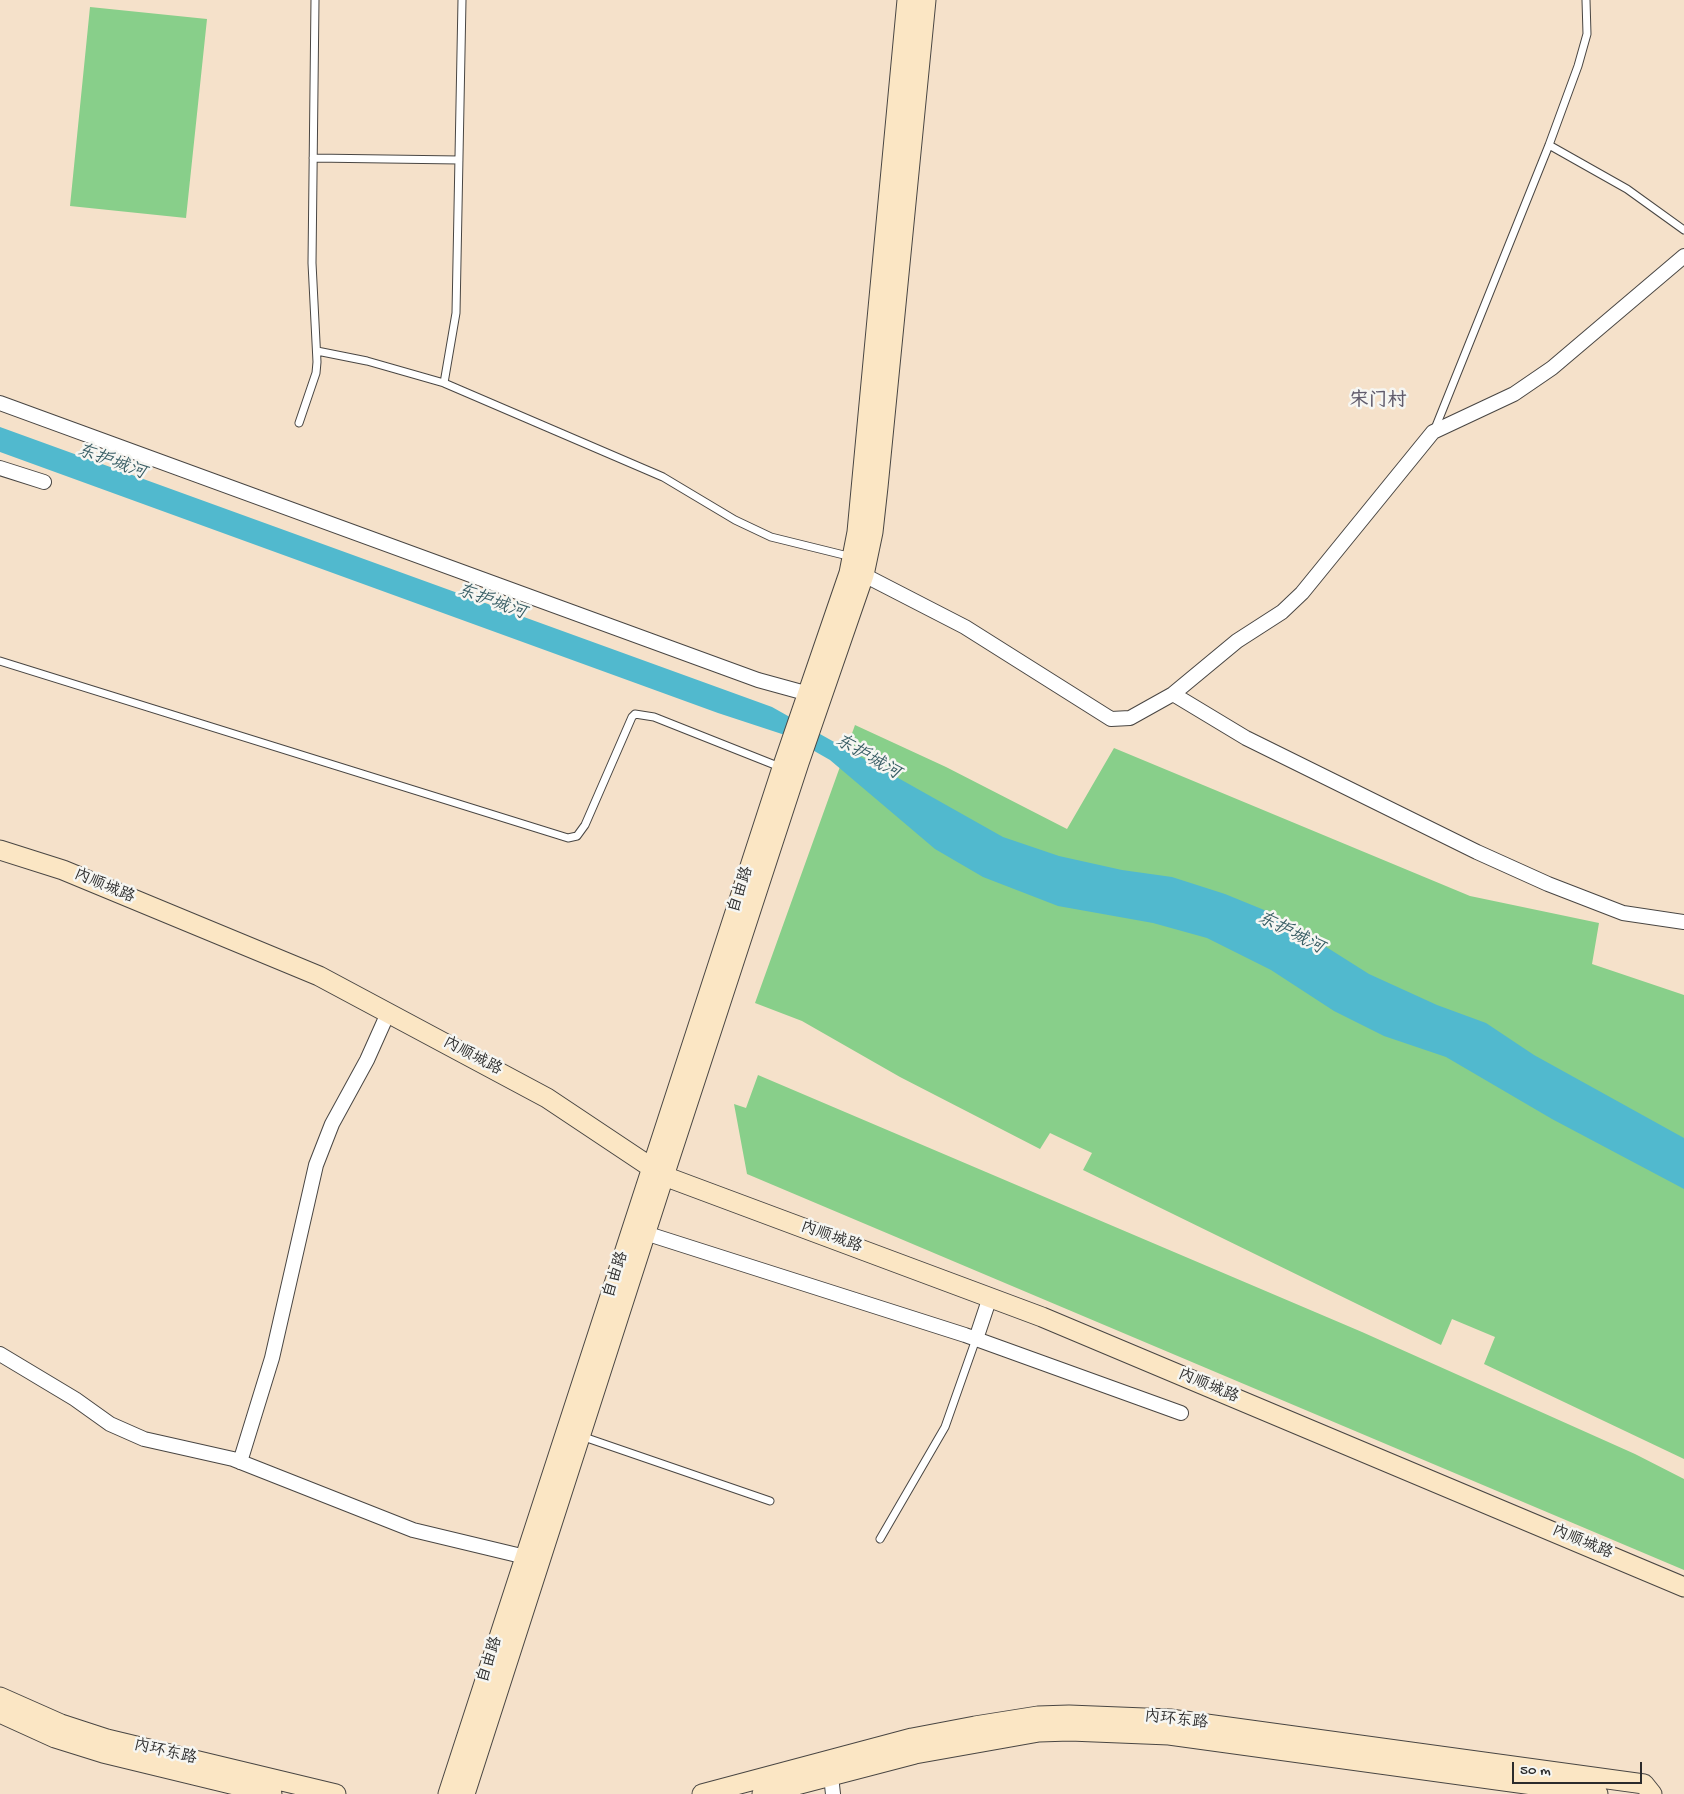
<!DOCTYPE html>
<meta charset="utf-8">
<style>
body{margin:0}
#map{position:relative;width:1684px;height:1794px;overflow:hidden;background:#f5e1ca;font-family:"Gochi Hand",sans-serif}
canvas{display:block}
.scale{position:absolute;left:1512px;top:1762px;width:130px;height:22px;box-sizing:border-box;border:2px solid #2b2b2b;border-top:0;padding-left:6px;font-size:15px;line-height:18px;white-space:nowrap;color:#2b2b2b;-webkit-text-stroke:4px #f6f6f2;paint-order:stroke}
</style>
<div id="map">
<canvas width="1684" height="1794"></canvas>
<div class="scale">50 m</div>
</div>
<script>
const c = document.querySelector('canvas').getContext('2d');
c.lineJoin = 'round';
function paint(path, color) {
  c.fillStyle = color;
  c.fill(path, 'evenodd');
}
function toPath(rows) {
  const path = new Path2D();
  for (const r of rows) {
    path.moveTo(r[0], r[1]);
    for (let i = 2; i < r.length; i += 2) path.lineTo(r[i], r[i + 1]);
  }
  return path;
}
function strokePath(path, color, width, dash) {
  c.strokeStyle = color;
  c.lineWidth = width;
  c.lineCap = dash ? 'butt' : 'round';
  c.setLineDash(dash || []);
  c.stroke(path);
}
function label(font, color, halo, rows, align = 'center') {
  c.font = font + ' "Gochi Hand","LXGW WenKai TC",sans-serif';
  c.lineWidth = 5;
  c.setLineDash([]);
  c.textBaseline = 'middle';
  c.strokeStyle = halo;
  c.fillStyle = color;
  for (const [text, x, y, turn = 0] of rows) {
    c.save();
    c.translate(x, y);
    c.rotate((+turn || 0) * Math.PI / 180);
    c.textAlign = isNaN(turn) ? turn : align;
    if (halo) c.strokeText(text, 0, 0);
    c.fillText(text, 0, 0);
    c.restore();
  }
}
paint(toPath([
 [90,7,207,19,186,218,70,206],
 [855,725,946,767,1067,829,1114,748,1470,896,1599,923,1592,964,1684,995,1684,1459,1484,1364,1495,1337,1452,1319,1441,1345,1083,1170,1092,1153,1050,1133,1040,1149,900,1077,802,1021,755,1003],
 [758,1075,1362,1332,1635,1454,1684,1479,1684,1570,747,1174,734,1104,746,1108]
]), '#88cf8a');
paint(toPath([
 [0,427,772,707,1003,837,1059,856,1122,870,1172,877,1225,894,1274,914,1369,974,1437,1005,1486,1023,1534,1055,1684,1138,1684,1189,1552,1119,1446,1057,1384,1036,1334,1011,1271,970,1207,938,1153,923,1058,906,983,877,935,849,830,760,788,736,718,713,0,452]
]), '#51b9ce');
const lane = toPath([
 [1549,145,1627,189,1684,230],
 [313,158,459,160],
 [317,351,367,361,444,383,663,477,735,520,771,537,852,557],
 [444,383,456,313,462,0],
 [299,423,316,373,317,362,312,263,315,0],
 [1434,431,1549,145,1578,66,1587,34,1586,0],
 [0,661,568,838,577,836,585,825,632,717,635,714,654,717,780,767],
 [581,1436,770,1501],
 [880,1539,945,1427,976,1339]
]);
const street = toPath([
 [0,403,758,680,809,694],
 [0,468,44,482],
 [864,575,965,627,1111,719,1130,718,1173,694,1237,641,1282,612,1302,593,1433,432,1514,394,1552,368,1684,256],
 [1173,694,1246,738,1477,852,1548,884,1623,913,1684,922],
 [645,1233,965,1335,1181,1413],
 [976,1339,990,1297],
 [0,1354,75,1399,110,1424,144,1439,233,1459,413,1530,534,1559],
 [240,1462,272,1358,316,1165,332,1124,367,1060,388,1013],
 [831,1776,833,1794]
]);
const secondary = toPath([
 [0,850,63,870,319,976,547,1098,664,1176,1042,1317,1684,1587],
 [0,1697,61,1724,107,1739,336,1794],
 [0,1713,55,1738,103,1753,272,1794],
 [448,1794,782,768,849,573,857,532,907,0],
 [465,1794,664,1176,799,763,864,575,873,532,878,487,926,0],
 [702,1794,912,1738,975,1726,1038,1716,1069,1715,1170,1719,1644,1784,1652,1794],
 [762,1794,915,1754,1039,1732,1070,1731,1169,1735,1598,1794]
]);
strokePath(lane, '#494643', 9);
strokePath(street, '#494643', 16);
strokePath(secondary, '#494643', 21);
strokePath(lane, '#fff', 7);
strokePath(street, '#fff', 14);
strokePath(secondary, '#fbe6c4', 19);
label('16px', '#2b2b2b', '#f6f6f2', [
 ["内顺城路",104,887,23],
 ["自由路",742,890,-72],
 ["内顺城路",472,1057,28],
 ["内顺城路",831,1238,20],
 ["自由路",617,1275,-72],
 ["内顺城路",1208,1387,23],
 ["内顺城路",1582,1543,23],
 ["自由路",491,1660,-72],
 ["内环东路",1176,1721,6],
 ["内环东路",165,1753,13]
]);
label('italic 18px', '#385d64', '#f6f6f2', [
 ["东护城河",111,463,20],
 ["东护城河",491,603,20],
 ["东护城河",867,758,30],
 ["东护城河",1290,934,27]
]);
label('bold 19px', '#605b6c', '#f6f6f2', [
 ["宋门村",1378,402]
]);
</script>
